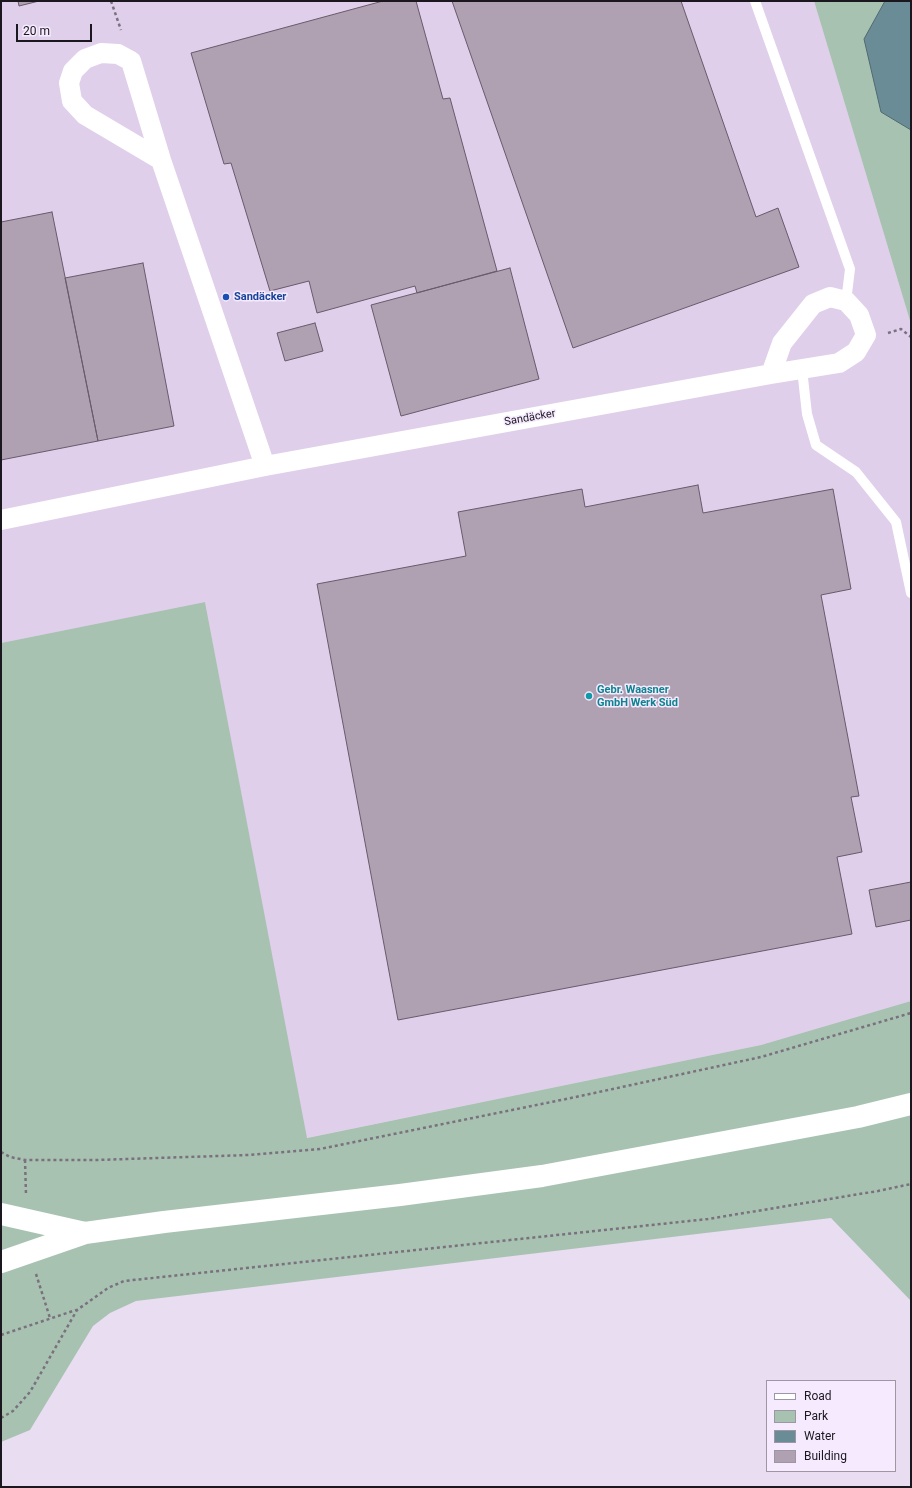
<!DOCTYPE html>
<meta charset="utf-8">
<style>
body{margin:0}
#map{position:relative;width:912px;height:1488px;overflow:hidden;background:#e9ddf1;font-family:Roboto,sans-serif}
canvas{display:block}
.frame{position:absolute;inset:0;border:2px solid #1b171e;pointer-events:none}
.legend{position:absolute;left:766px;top:1380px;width:130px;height:92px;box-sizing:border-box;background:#f6eaff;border:1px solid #9e96a5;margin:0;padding:5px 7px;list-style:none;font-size:12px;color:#1b171e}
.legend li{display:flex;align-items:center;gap:8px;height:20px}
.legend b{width:20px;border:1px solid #9e96a5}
.scale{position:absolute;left:16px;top:24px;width:76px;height:18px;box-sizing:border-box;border:2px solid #1b171e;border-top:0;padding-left:5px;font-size:12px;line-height:14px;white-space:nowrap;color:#1b171e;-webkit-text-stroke:3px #f6eaff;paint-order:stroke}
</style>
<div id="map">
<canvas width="912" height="1488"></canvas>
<div class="frame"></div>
<ul class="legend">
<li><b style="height:5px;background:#fff"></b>Road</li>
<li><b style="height:11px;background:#a8c2b2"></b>Park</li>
<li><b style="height:11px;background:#6a8c96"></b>Water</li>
<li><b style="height:11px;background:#afa0b2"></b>Building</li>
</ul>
<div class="scale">20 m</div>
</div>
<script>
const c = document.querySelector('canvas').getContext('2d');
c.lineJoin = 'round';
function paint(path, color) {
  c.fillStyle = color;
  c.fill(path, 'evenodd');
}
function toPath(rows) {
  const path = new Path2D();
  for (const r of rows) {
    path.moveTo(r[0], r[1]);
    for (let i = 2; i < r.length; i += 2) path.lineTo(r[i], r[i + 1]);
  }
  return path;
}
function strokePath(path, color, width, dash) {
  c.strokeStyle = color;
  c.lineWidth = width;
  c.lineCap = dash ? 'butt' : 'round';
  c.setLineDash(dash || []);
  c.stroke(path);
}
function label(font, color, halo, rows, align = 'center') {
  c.font = font + ' Roboto,sans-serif';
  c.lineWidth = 3;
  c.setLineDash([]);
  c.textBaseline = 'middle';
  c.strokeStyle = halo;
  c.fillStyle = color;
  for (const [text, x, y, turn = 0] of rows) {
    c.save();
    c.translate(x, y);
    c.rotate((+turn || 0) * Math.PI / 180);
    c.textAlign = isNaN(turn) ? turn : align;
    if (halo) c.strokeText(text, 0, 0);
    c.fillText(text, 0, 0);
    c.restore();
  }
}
paint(toPath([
 [1,1,814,1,911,324,911,1001,761,1045,306,1138,205,602,1,643]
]), '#dfcfea');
paint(toPath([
 [814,1,911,1,911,324],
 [205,602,307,1138,761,1045,911,1001,911,1301,831,1218,136,1301,110,1313,93,1326,30,1430,1,1442,1,643]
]), '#a8c2b2');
const water = toPath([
 [885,1,911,1,911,130,881,112,864,39,885,1]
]);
paint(water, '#6a8c96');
strokePath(water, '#526972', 1);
const building = toPath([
 [18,1,39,1,19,6,18,1],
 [383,1,416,1,443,99,450,98,497,271,417,293,415,286,317,313,309,281,270,291,231,163,224,164,191,53,383,1],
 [452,1,681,1,756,217,778,208,799,267,573,348,452,1],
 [52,212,98,441,1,460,1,222,52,212],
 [143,263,174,426,98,441,65,278,143,263],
 [510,268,539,379,401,416,371,305,510,268],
 [315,323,323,351,285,361,277,333,315,323],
 [698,485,703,513,833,489,851,589,821,595,859,796,851,797,862,852,837,857,852,934,398,1020,317,584,466,556,458,512,582,489,585,507,698,485],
 [911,882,911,920,876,927,869,890,911,882]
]);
paint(building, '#afa0b2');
strokePath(building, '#695b6b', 1);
strokePath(toPath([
 [111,1,121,30],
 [888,333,901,329,911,337],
 [1,1152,10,1157,25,1160,97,1160,248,1155,320,1149,571,1098,761,1057,911,1013],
 [25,1160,26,1195],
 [36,1274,50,1318],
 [1,1335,76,1310],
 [1,1418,13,1411,30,1392,77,1310,108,1288,124,1281,708,1219,878,1191,911,1184]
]), '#79717e', 2.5, [3, 3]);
strokePath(toPath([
 [755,1,850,269,846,302],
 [802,369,807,414,816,445,856,472,896,522,911,593]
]), '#fff', 10);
strokePath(toPath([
 [161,160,85,115,72,101,69,83,73,71,85,59,101,53,118,54,131,61,161,160,265,466],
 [1,520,265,466,771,374,839,363,856,352,866,335,859,315,846,301,830,297,813,304,782,343,771,374]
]), '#fff', 20);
strokePath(toPath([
 [1,1214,85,1233],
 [1,1262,85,1233,164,1222,400,1195,542,1176,858,1117,911,1104]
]), '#fff', 22);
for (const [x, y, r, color] of [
 [226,297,4,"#1a4fb4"],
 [589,696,4,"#0f9aa8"]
]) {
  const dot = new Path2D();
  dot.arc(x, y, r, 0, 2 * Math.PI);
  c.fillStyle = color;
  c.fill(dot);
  strokePath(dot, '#f6eaff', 1.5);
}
label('bold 11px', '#164399', '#f6eaff', [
 ["Sandäcker",234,297]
], 'left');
label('11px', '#1b171e', '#f6eaff', [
 ["Sandäcker",530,418,-10]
]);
label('bold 11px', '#0d838f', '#f6eaff', [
 ["Gebr. Waasner",597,690],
 ["GmbH Werk Süd",597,703]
], 'left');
</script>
